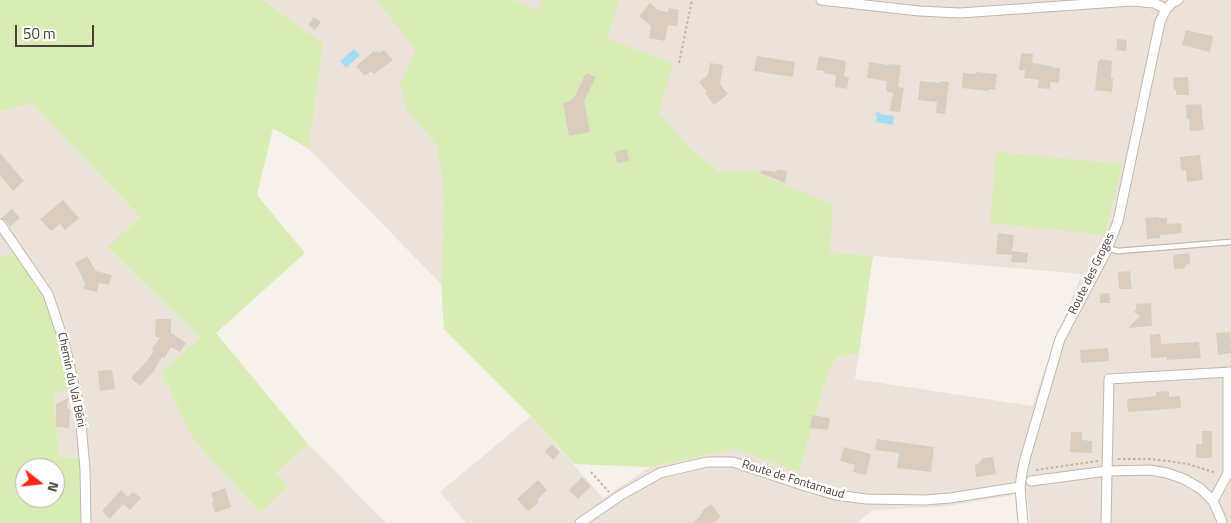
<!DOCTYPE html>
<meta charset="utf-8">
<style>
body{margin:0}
#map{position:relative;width:1231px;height:523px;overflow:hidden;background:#f6f2eb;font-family:"Titillium Web",sans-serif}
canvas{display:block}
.north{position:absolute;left:15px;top:458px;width:50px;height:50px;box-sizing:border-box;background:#fff;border:1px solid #b7b3af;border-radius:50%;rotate:106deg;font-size:14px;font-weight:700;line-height:20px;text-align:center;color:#4c4238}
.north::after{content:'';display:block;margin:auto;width:18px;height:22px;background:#ff261a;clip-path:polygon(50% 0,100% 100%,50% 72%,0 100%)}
.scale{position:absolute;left:15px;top:25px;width:79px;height:22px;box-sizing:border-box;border:2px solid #4c4238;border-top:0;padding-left:6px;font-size:15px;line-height:18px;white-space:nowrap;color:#4c4238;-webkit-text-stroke:4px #fff;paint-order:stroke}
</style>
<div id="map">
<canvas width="1231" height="523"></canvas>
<div class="north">N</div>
<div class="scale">50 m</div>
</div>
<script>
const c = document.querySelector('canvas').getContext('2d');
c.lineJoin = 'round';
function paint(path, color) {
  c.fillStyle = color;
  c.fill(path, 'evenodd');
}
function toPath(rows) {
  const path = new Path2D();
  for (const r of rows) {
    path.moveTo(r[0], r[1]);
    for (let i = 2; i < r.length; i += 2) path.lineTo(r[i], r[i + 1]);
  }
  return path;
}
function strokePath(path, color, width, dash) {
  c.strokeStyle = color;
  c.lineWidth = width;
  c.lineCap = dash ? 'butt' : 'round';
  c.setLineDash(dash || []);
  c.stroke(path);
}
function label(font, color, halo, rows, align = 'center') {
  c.font = font + ' "Titillium Web",sans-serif';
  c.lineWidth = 5;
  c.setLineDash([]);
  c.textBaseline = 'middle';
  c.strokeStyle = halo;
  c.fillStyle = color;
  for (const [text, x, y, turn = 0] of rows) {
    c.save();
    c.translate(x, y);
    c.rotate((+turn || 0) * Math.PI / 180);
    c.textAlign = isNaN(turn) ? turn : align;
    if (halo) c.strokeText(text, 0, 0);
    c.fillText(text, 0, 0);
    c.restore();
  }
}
paint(toPath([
 [263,0,1231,0,1231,523,1030,523,1027,493,941,507,873,510,856,523,466,523,440,492,531,416,603,498,650,467,735,449,799,471,829,368,840,356,859,353,855,379,1032,406,1056,338,1082,274,829,252,752,171,719,171,689,148,444,198,441,284,309,149,323,43],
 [32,103,140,217,109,248,200,338,161,372,193,439,260,513,276,473,308,444,386,523,80,523,81,458,59,457,54,394,72,387,0,258,0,112]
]), '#ebe3d9');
paint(toPath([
 [0,0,263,0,323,43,309,149,273,128,257,195,305,253,216,333,308,444,276,473,288,486,260,513,193,439,161,372,200,338,108,247,140,217,32,103,0,112],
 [376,0,513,0,539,11,542,0,619,0,607,39,673,63,659,112,689,148,719,171,752,171,833,205,830,252,873,256,859,353,840,356,829,368,799,472,735,449,650,467,574,464,531,416,444,329,441,284,444,198,438,146,406,109,400,84,416,50],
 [996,152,1123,164,1105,235,990,223],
 [12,253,44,293,72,387,54,394,59,457,81,458,80,523,0,523,0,258],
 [25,468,55,468,55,498,25,498]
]), '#d8ecb3');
paint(toPath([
 [354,49,360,55,346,68,340,61],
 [878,111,880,114,894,116,893,125,876,122,877,116,875,114]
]), '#a6dcf5');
paint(toPath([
 [650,3,658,10,668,12,669,8,679,10,677,26,668,25,665,41,649,38,651,26,639,16],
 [314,17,321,22,315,30,308,25],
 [1186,30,1213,36,1210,52,1182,45],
 [1117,39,1127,40,1126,51,1116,50],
 [384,50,393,60,374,74,371,71,365,76,356,66,374,51,376,53,378,51,379,53],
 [1021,53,1033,54,1032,63,1052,66,1052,67,1060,68,1059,83,1050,82,1050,89,1038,88,1039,80,1024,78,1025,70,1019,70],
 [757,56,795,62,793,77,754,71],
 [819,56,846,61,844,76,837,75,849,77,847,89,835,87,836,75,823,73,824,71,816,70],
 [1100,59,1112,61,1111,78,1113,78,1112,92,1095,90,1098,61,1100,61],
 [869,62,888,65,888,64,901,65,898,87,904,88,900,112,890,111,893,93,888,92,886,89,887,81,867,78],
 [710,63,723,65,720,84,728,94,714,105,705,93,707,92,699,82,708,75],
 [976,72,997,74,995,90,989,89,989,91,962,88,963,73,975,74],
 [586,73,596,77,584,101,590,132,569,136,563,103,570,101,575,96],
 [1188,77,1189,95,1176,95,1176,90,1174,90,1173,78],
 [920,81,940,83,940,81,949,82,945,114,936,113,937,102,918,100],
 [1201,104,1204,130,1190,131,1189,119,1187,119,1186,105],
 [627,149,629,161,617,163,615,152],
 [0,153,24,181,13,191,0,175],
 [1200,155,1203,180,1187,182,1186,170,1181,171,1180,157],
 [777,169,787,171,785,183,760,173,761,170,776,172],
 [63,200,79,218,65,230,60,224,51,231,40,219],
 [12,209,20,218,10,227,5,220,1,218],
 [1158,217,1159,218,1167,218,1167,224,1181,223,1182,233,1160,235,1160,238,1147,239,1145,218],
 [998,233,1014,235,1012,251,1028,253,1027,263,1011,262,1012,255,996,254],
 [1189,253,1190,264,1185,265,1185,268,1174,269,1173,255],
 [87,256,96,271,112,275,109,285,99,283,97,292,84,289,85,283,75,263],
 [1130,271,1132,289,1119,289,1118,272],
 [1109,293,1110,303,1100,303,1100,294],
 [1151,303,1152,326,1128,328,1140,316,1134,312,1136,309,1136,304],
 [156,319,171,319,171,333,186,343,180,352,171,347,164,358,162,357,154,371,140,386,131,378,147,361,154,351,151,350,160,338,155,336],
 [1230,332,1231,353,1218,355,1216,333],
 [1160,334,1161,344,1199,342,1201,358,1167,360,1167,357,1151,358,1150,335],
 [1108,348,1109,361,1081,363,1080,350],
 [112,370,115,389,100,391,98,371],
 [1169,391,1169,397,1180,396,1181,408,1128,412,1127,399,1156,396,1156,392],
 [68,398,67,409,70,409,69,428,56,427,56,404],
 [812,415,830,418,828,430,810,428],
 [1202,431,1212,431,1212,458,1196,458,1196,444,1202,444],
 [1071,432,1082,432,1082,440,1092,441,1092,453,1070,452],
 [877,439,934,447,931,472,897,468,899,453,875,450],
 [552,444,560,453,553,460,545,451],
 [844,447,871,454,866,475,853,472,855,465,840,461],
 [993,457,996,474,976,477,975,465,978,464,983,458],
 [582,477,591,486,578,499,569,490],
 [538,480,547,490,537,500,539,502,528,511,517,499],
 [225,488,231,507,215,513,212,503,214,502,211,493],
 [121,490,128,497,133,492,141,498,130,510,123,504,110,519,102,511],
 [711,504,721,517,713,523,692,523,700,517,699,516,703,512,702,511]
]), '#d9cdc0');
const lane = toPath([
 [1107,248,1118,251,1231,242]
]);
const street = toPath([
 [821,0,919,11,960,13,1132,1,1154,3,1166,9],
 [0,224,48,294,65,345,80,413,85,469,86,523],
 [1031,481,1107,471,1150,470,1167,473,1184,479,1201,489,1213,501,1221,519,1222,523],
 [1213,501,1228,473,1228,372],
 [580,523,621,495,660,473,707,462,733,462,808,487,836,495,866,499,925,500,950,498,1020,487],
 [1023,523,1020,487,1022,473,1025,459,1060,339,1106,252,1118,221,1160,22,1166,9,1172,3,1178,0],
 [1106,523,1109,379,1231,372]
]);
strokePath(lane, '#c3b9ad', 7);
strokePath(street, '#c3b9ad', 11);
strokePath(toPath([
 [679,63,692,0],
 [1118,459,1150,459,1168,461,1188,464,1216,473],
 [1036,470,1098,461],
 [591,472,609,492]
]), '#c5b39d', 2, [2.5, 2.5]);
strokePath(lane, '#fff', 4.5);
strokePath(street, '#fff', 9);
label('12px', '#4c4238', '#fff', [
 ["Route des Groges",1092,274,-64],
 ["Chemin du Val Béni",71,380,78],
 ["Route de Fontarnaud",793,480,17]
]);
</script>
